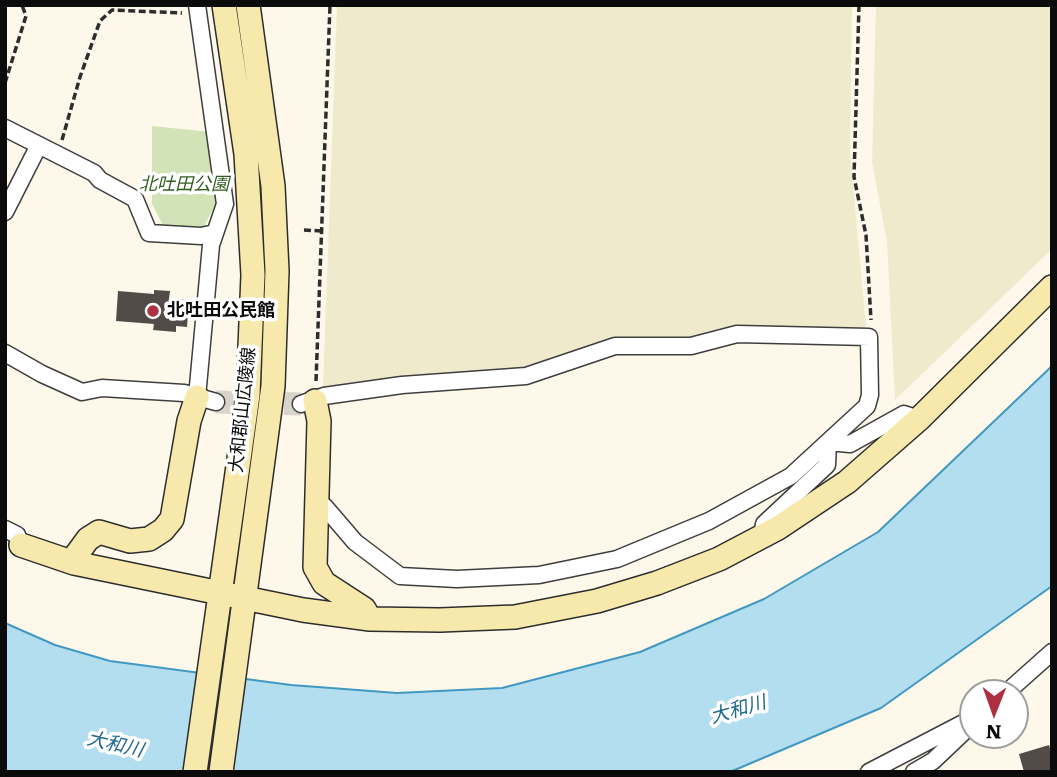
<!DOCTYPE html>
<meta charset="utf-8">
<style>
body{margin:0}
#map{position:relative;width:1057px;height:777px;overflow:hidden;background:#fdf8ea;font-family:Literata,serif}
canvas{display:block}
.frame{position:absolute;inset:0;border:7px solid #0b0b0b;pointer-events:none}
.north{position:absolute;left:959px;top:679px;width:70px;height:70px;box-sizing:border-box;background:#fff;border:2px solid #9d9d9d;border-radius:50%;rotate:181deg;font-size:19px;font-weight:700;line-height:28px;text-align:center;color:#0b0b0b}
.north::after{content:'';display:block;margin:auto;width:24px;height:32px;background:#ad3040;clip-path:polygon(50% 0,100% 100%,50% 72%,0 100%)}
</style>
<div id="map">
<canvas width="1057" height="777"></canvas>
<div class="frame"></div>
<div class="north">N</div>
</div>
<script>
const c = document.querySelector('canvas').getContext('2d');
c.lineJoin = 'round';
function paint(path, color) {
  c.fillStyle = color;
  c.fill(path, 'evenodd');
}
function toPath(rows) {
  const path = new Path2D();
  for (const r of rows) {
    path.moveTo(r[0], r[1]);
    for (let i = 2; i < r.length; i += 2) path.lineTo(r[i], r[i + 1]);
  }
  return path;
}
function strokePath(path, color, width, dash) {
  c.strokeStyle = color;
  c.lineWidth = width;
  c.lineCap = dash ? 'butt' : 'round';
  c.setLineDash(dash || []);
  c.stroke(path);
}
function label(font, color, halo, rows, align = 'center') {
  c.font = font + ' Literata,"Noto Sans JP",serif';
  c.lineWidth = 7;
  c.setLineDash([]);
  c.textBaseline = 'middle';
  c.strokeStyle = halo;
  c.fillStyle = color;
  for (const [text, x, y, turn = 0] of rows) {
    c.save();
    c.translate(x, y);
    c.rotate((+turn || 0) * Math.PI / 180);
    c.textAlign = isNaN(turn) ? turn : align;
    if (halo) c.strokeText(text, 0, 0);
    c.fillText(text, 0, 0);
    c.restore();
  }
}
paint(toPath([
 [337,5,852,5,850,153,866,326,864,328,729,328,694,339,533,369,323,387],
 [876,5,1052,5,1052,249,895,400,887,242,872,162]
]), '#f0eacd');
paint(toPath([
 [152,126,211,132,218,200,202,230,164,227,152,204]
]), '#d2e4b7');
const water = toPath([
 [1052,366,1052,586,881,708,730,772,5,772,5,623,55,645,110,661,291,685,397,693,502,688,640,652,764,599,878,532,1052,366]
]);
paint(water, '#b3def0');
strokePath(water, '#4198c0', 2);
paint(toPath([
 [154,290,170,291,169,299,189,300,187,327,176,326,176,332,153,330,154,324,116,321,118,291,154,294],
 [1049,745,1052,755,1052,772,1024,772,1019,754]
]), '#524b48');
strokePath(toPath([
 [216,402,301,404]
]), '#d9d4c9', 23, [23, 11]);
const street = toPath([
 [197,5,225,204,211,245,197,397],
 [5,128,94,173,100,180,135,199,149,233,201,236,215,233],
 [5,212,39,145],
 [5,353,42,374,82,392,102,388,184,393,216,402],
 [301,404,324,396,402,385,526,376,615,346,691,346,737,334,869,337,870,395,867,406,791,476,709,521,617,559,539,575,457,579,400,576,355,542,325,507,316,501],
 [5,529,17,535,21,545],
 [762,536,764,524,827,465,828,442,850,444,904,414,919,419],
 [1006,693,1052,652],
 [869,772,973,718],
 [914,772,933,761,971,725]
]);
const secondary = toPath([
 [315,401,319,421,315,567,324,583,364,609,370,619],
 [21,545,74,563,303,610,370,619,440,620,515,617,597,601,657,583,719,559,778,528,847,482,919,419,1052,287],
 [74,563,77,554,88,539,99,532,130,541,149,539,163,530,172,519,189,421,197,397],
 [195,772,248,395,253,275,246,154,224,5],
 [221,772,273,386,277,271,273,186,248,5]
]);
strokePath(street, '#3e3e3e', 19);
strokePath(secondary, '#2d2d2d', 26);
strokePath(toPath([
 [859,5,854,177,866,235,871,320],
 [5,83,26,16,22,5],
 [62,140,80,77,100,21,112,10,182,13],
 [304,230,321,231],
 [316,381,330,5]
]), '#2d2d2d', 3.5, [7, 3.5]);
strokePath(street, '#fff', 16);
strokePath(secondary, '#f7e9ab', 23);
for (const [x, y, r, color] of [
 [153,311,7,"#ad3040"]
]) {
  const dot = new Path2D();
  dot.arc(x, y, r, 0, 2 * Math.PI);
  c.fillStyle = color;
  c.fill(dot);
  strokePath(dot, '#fff', 2.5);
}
label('italic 18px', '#325b22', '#fff', [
 ["北吐田公園",184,185]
]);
label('bold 18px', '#0b0b0b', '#fff', [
 ["北吐田公民館",167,311]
], 'left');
label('18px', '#0b0b0b', '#fff', [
 ["大和郡山広陵線",243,410,-84]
]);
label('italic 19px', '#206890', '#fff', [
 ["大和川",738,710,-16],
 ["大和川",115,745,13]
]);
</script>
